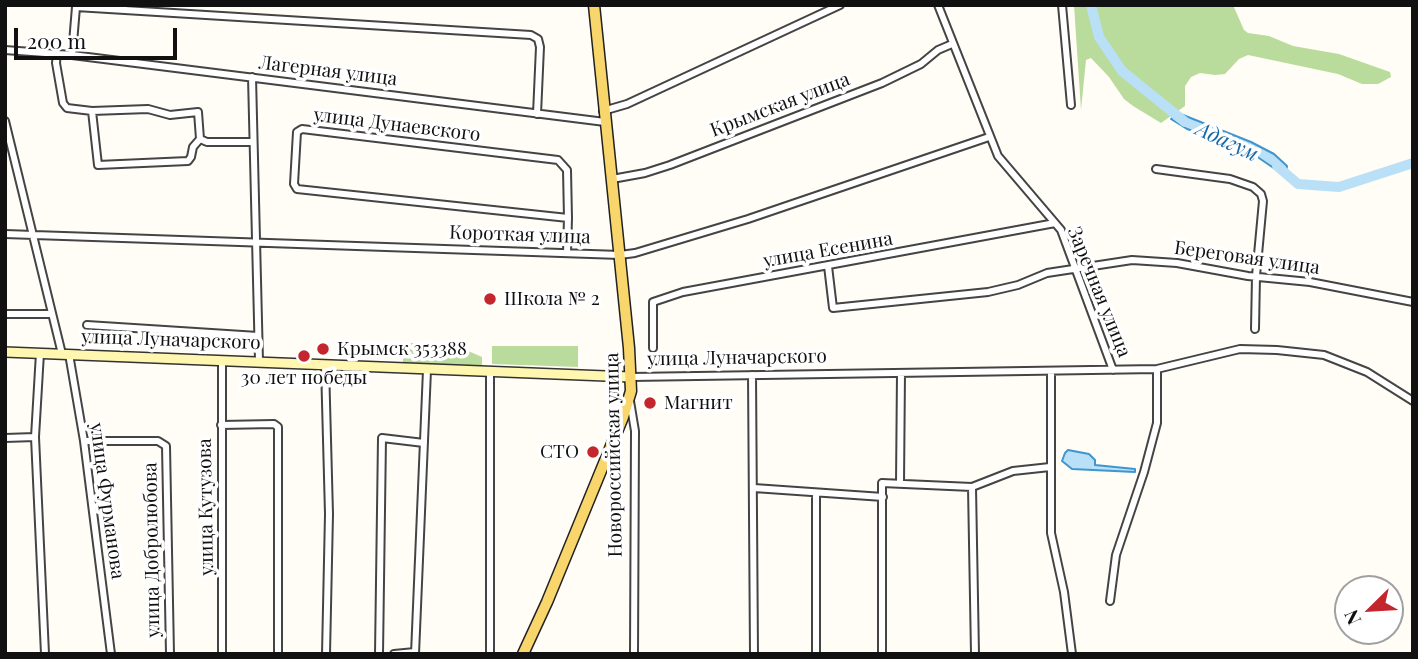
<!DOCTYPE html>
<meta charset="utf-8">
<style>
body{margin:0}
#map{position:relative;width:1418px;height:659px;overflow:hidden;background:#fffdf5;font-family:"Playfair Display",serif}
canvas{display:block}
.frame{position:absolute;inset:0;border:7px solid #111;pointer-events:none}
.north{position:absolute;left:1334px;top:575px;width:70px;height:70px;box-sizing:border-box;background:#fff;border:2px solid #a0a0a0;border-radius:50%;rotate:246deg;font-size:19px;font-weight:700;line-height:28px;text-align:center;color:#111}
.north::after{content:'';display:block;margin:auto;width:24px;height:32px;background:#c4262e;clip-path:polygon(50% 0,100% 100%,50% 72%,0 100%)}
.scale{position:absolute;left:14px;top:28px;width:163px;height:32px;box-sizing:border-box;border:4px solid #111;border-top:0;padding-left:9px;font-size:21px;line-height:24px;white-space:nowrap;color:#111;-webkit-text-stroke:5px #fff;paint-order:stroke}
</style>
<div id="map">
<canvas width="1418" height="659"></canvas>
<div class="frame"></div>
<div class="north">N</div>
<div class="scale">200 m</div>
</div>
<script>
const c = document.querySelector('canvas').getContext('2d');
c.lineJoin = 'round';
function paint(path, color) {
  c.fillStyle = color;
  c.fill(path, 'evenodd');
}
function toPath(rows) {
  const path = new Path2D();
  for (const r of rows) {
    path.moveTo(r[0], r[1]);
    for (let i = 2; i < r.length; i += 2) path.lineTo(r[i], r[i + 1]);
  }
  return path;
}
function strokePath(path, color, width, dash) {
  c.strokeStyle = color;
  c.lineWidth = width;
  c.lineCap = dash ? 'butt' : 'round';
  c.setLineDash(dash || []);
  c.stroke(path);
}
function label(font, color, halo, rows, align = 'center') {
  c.font = font + ' "Playfair Display",serif';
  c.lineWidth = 7;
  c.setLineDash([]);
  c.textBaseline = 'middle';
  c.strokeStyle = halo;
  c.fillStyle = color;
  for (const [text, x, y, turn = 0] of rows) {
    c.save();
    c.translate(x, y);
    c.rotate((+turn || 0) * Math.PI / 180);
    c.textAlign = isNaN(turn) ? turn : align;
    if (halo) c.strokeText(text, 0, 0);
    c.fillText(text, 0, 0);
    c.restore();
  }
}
paint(toPath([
 [1074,5,1233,5,1244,30,1248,33,1269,36,1293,46,1339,54,1390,72,1391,77,1378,84,1362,84,1338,74,1248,55,1239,59,1225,74,1215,75,1200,73,1191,77,1185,86,1185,106,1161,123,1133,106,1124,99,1109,77,1091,58,1086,60,1081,110],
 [403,343,450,343,482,357,482,366,403,363],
 [492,346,578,346,578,367,492,364]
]), '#b9dc9c');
const water = toPath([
 [1178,113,1251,142,1274,154,1287,166,1286,172,1284,175,1253,154,1225,141,1187,129,1171,119,1178,113],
 [1068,450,1089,454,1095,460,1095,465,1135,469,1135,472,1072,469,1062,461,1065,453,1068,450]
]);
paint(water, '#b9e0f7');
strokePath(water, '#3f96cf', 2);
strokePath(toPath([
 [1091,5,1099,37,1122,71,1185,122],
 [1277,166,1298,184,1339,187,1413,163]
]), '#b9e0f7', 10);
const minor = toPath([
 [938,5,998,156,1061,230,1113,370],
 [1062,5,1071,105],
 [5,50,72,55,605,122],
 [57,53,56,63,63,103,67,108,92,111,148,109,170,115,198,112,200,139,207,142,252,142],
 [72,55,76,7,531,35,538,39,540,47,537,114],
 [252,77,259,361],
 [92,111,98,165,188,161,191,157,193,147,200,139],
 [603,111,627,104,840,5],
 [5,121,62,354],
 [1156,169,1230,179,1253,187,1261,194,1263,201,1256,276,1255,329],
 [612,179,645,173,670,165,882,83,921,64,938,50,952,44],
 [5,234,620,255,635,253,748,219,989,137],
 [567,253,568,218,567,170,558,160,302,129,297,132,294,184,297,189,568,218],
 [828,266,833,308,988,292,1018,285,1047,273,1132,260,1177,263,1248,276,1310,282,1413,302],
 [5,314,52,314],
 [87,325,258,336],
 [653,348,653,302,683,292,1055,223],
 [40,353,35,437,45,654],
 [69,354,84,441,111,654],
 [222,360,222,654],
 [325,365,329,514,326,654],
 [1051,371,1051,533,1064,592,1072,654],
 [752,375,754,654],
 [631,377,1157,369,1240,349,1277,350,1324,355,1367,372,1413,401],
 [630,401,635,431,634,654],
 [221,425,274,424,278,427,278,654],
 [5,438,35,437],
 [84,441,158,441,166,446,170,654],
 [900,483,901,373],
 [972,487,975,654],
 [754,488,883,497],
 [1110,601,1116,555,1144,472,1157,423,1157,369],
 [379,654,382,438,424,443],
 [394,654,415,652],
 [415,654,427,370],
 [490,654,490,373],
 [816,654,816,493],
 [882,654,882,483,972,487,1013,471,1050,467]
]);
const secondary = toPath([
 [5,352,631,377]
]);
const primary = toPath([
 [523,654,547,602,623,417,631,391,629,348,594,5]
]);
strokePath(minor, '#444', 10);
strokePath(secondary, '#333', 12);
strokePath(primary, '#222', 13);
strokePath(minor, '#fff', 6);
strokePath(secondary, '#fff6b0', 9);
strokePath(primary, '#f9d66b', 10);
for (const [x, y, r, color] of [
 [490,299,7,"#c4262e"],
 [323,349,7,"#c4262e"],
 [304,356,7,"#c4262e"],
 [650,403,7,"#c4262e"],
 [593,452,7,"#c4262e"]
]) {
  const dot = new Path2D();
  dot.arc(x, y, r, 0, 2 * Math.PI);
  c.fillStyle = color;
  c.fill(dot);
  strokePath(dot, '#fff', 2.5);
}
label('19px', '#111', '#fff', [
 ["Лагерная улица",328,71,7],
 ["Крымская улица",780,105,-21],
 ["улица Дунаевского",397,125,7],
 ["Короткая улица",520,235,2],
 ["улица Есенина",828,250,-10],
 ["Береговая улица",1247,258,8],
 ["Заречная улица",1099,292,68],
 ["улица Луначарского",171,340,2],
 ["улица Луначарского",737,358,-1],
 ["Новороссийская улица",614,455,-91],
 ["улица Фурманова",107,501,82],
 ["улица Кутузова",206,507,-91],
 ["улица Добролюбова",152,550,-91]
]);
label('19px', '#111', '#fff', [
 ["Школа № 2",504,299],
 ["Крымск 353388",337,349],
 ["30 лет победы",304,378,"center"],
 ["Магнит",664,403],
 ["СТО",579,452,"right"]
], 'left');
label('italic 21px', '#1768a6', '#fff', [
 ["Адагум",1227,142,25]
]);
</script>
